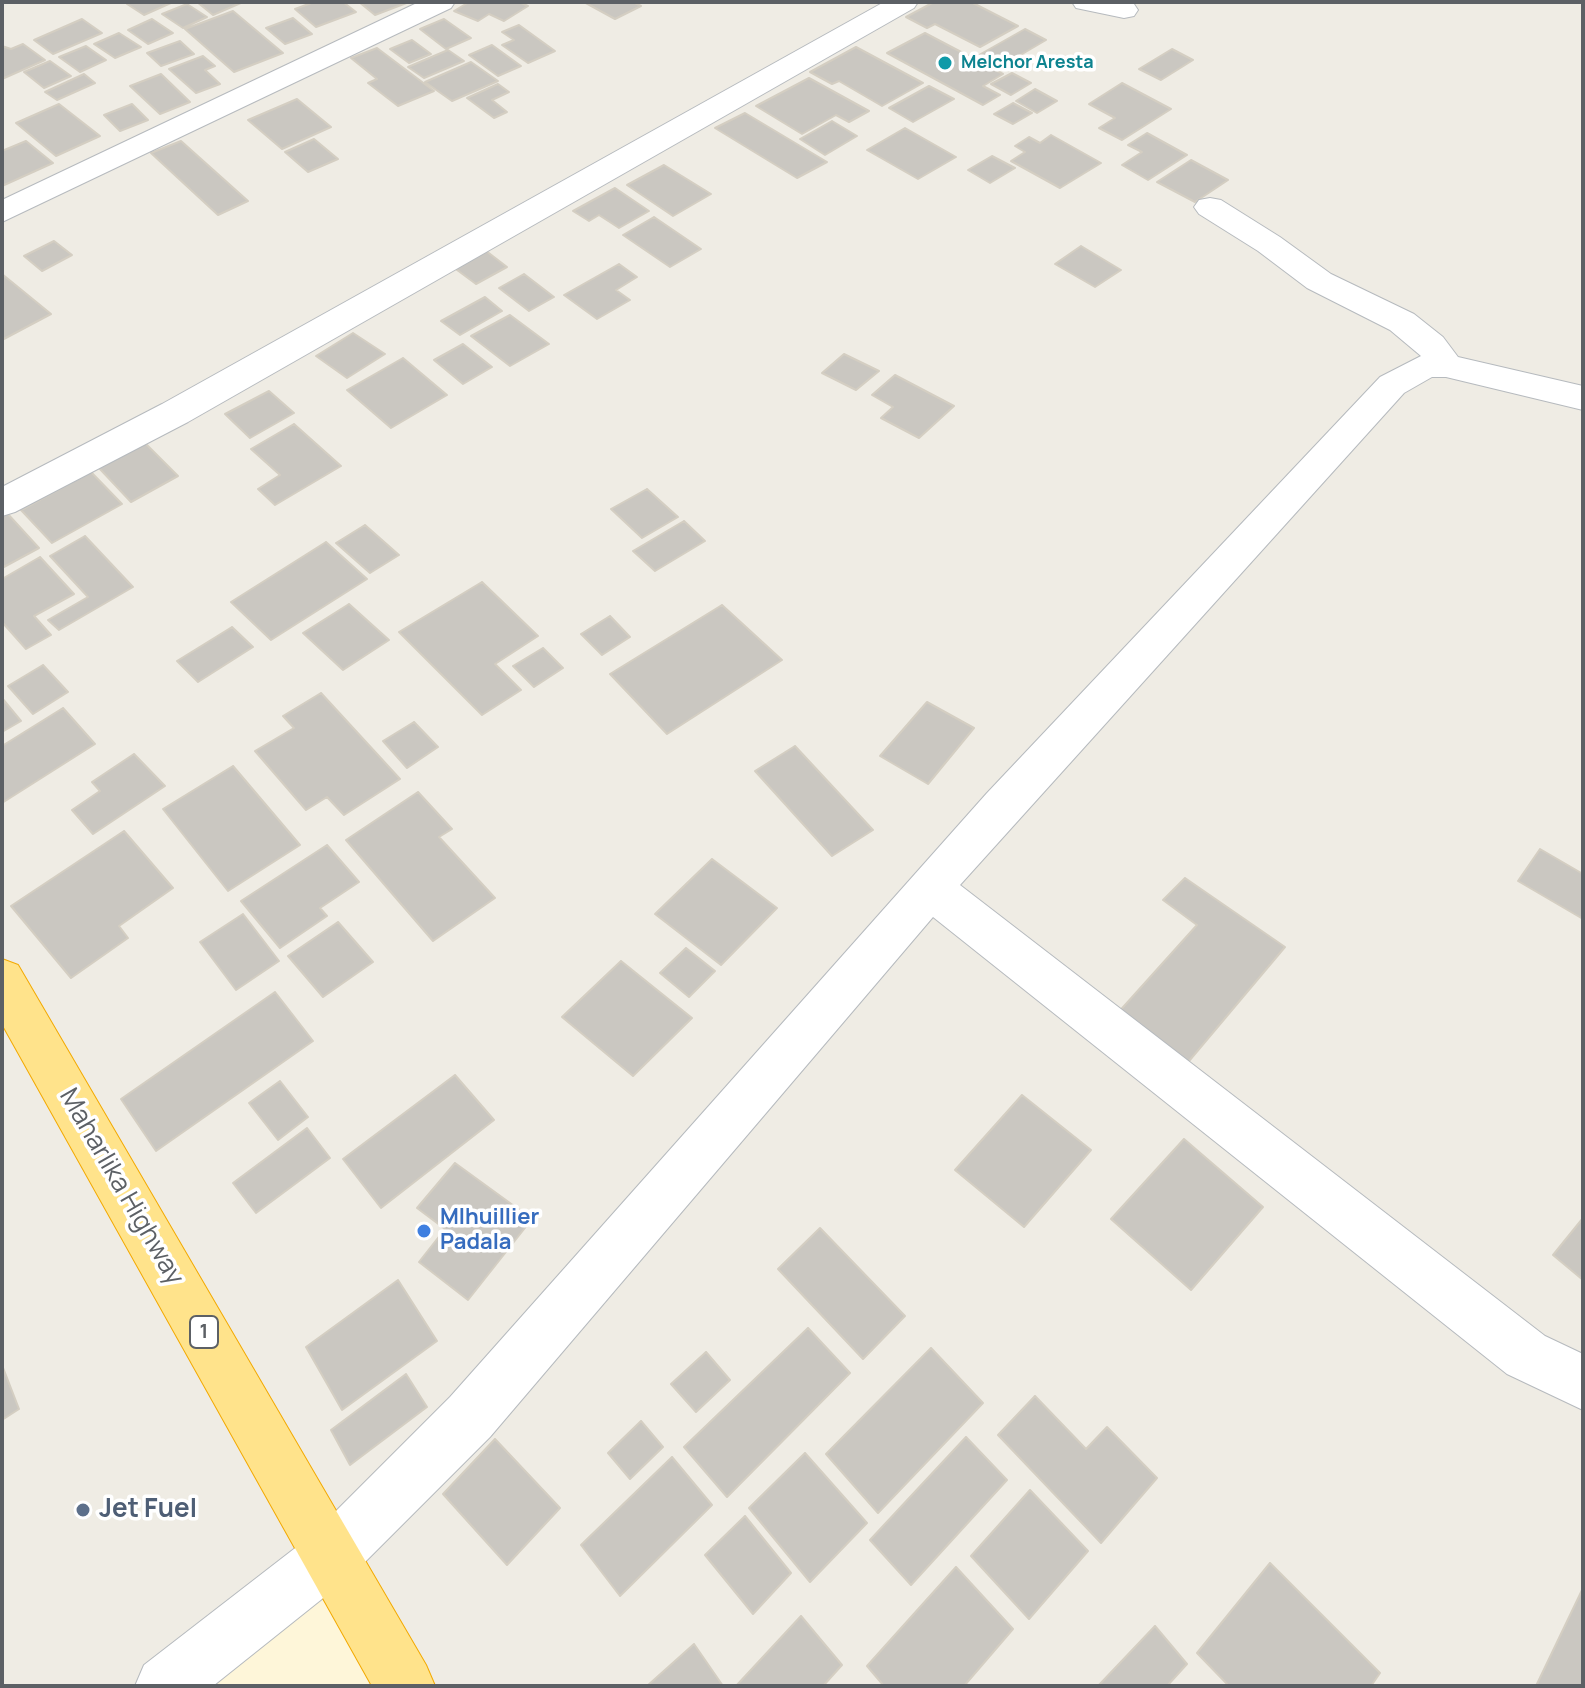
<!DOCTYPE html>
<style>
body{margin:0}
#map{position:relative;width:1585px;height:1688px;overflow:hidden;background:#efece4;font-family:Manrope,sans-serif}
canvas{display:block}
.frame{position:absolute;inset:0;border:4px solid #5c6065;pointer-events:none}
</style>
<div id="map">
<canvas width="1585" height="1688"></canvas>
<div class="frame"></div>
</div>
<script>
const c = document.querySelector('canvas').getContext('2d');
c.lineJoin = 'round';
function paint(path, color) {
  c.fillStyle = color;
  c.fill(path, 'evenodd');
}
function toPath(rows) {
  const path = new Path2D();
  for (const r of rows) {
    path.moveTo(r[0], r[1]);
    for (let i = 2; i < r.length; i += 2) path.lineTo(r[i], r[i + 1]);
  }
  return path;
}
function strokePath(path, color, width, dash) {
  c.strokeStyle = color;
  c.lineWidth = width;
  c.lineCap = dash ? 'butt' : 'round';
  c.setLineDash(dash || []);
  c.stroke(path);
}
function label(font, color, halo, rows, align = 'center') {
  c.font = font + ' Manrope,sans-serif';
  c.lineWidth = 7;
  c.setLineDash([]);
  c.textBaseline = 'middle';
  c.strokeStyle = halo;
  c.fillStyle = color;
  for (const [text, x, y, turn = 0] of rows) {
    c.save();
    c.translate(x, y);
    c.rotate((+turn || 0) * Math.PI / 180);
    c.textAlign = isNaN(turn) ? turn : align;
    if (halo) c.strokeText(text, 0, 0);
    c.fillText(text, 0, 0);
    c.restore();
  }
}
paint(toPath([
 [332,1555,405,1686,158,1686]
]), '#fef6d9');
const building = toPath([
 [132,2,173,2,144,15,127,4,132,2],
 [197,2,243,2,213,15,197,2],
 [314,2,343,2,356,12,316,27,295,9,314,2],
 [359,2,409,2,375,15,359,2],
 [469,2,519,2,528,6,504,21,489,14,478,21,454,11,469,2],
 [584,2,633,2,641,6,615,19,584,2],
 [934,2,971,2,1018,26,980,47,935,24,927,28,906,17,934,2],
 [187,4,207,17,183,28,162,14,187,4],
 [233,11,283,53,234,72,185,29,233,11],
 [293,18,312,34,285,44,266,28,293,18],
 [82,19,102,33,53,54,34,40,82,19],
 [152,19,173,33,148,44,128,30,152,19],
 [444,19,471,38,446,49,420,29,444,19],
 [519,25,555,51,528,63,502,45,514,40,502,32,519,25],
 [1025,29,1046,40,1000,67,979,55,1025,29],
 [119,33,141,47,115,58,94,44,119,33],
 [925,33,1003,74,983,86,1000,95,983,105,887,53,925,33],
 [412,40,431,54,409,63,390,49,412,40],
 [180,41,194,54,161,66,147,53,180,41],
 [23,44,45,60,2,79,2,46,11,49,23,44],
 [492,45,521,66,498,76,469,55,492,45],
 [86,46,106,60,80,72,59,57,86,46],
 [856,47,923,83,882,106,839,81,832,84,810,72,856,47],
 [377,48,434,91,398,106,368,83,377,79,351,58,377,48],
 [1172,49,1193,60,1161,80,1139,69,1172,49],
 [448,50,464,61,424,78,408,67,448,50],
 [203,56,215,66,205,70,220,84,196,93,169,69,203,56],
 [50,61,71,76,44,88,24,72,50,61],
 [471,62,498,81,452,101,425,82,471,62],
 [1012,73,1031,83,1011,95,991,84,1012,73],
 [84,74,95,83,57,100,45,92,84,74],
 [161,74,190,102,160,114,130,86,161,74],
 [809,78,869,111,849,122,836,115,802,134,756,106,809,78],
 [1122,83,1171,109,1122,140,1099,128,1115,118,1089,104,1122,83],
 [498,84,509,92,492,100,507,112,494,118,467,98,498,84],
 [929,86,954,99,913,122,889,108,929,86],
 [1035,89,1057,101,1037,113,1016,101,1035,89],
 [297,99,331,127,282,149,248,120,297,99],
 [1013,103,1032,113,1013,124,994,114,1013,103],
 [59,104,100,136,56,156,16,123,59,104],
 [132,104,148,120,120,131,104,115,132,104],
 [745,113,827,162,797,178,715,128,745,113],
 [832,121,857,136,825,155,800,139,832,121],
 [905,128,956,157,918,179,867,150,905,128],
 [1147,133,1187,155,1148,180,1122,165,1142,152,1128,145,1147,133],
 [1051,135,1101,163,1060,188,1011,161,1025,152,1015,146,1029,137,1040,143,1051,135],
 [314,139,338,159,308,172,285,152,314,139],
 [26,141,53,163,2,186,2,151,26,141],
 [181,141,248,201,218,215,151,153,181,141],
 [992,156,1015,168,990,183,968,170,992,156],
 [1191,160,1228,180,1195,202,1157,182,1191,160],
 [664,165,711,194,673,216,627,185,664,165],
 [615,188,649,211,619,228,599,215,589,221,573,211,615,188],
 [654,217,701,249,670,267,623,235,654,217],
 [54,241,72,255,42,271,24,256,54,241],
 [1081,246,1121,270,1095,287,1055,264,1081,246],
 [481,247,507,267,476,284,449,264,481,247],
 [619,264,637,277,616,290,630,300,597,319,564,295,619,264],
 [2,274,51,314,2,340,2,274],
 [524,274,554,297,529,311,499,288,524,274],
 [485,297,502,311,460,335,441,321,485,297],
 [510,315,549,344,510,366,471,336,510,315],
 [353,333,385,354,347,378,316,356,353,333],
 [463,344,492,367,463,384,434,360,463,344],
 [844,354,879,371,856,390,822,373,844,354],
 [403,358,447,395,391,428,347,390,403,358],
 [895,375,954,406,919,438,881,418,893,407,872,395,895,375],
 [269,391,294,413,250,438,225,414,269,391],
 [294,424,341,466,275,505,258,489,280,475,251,449,294,424],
 [145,443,178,476,131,502,99,468,145,443],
 [91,472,122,504,52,543,21,510,91,472],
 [647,489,678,517,642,538,611,509,647,489],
 [6,512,39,548,2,568,2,514,6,512],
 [684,521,705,541,655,571,633,551,684,521],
 [365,525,399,555,370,573,336,543,365,525],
 [85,536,133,587,59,630,48,620,88,597,50,556,85,536],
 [326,542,367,579,271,640,231,602,326,542],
 [40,557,74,594,34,616,51,635,26,649,2,622,2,579,40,557],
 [482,582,538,636,495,664,521,690,482,715,399,632,482,582],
 [349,604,389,640,343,670,303,633,349,604],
 [722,605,782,660,667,734,610,674,722,605],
 [610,616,630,637,602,655,581,634,610,616],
 [232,627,253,647,198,682,177,661,232,627],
 [543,648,563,668,534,687,513,666,543,648],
 [43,665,68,692,33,714,8,686,43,665],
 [321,693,400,779,344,815,327,797,306,810,255,751,294,728,283,716,321,693],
 [2,698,21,721,2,732,2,698],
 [927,702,974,728,928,784,880,756,927,702],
 [63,708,95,744,2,803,2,746,63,708],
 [414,722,438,747,407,768,383,741,414,722],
 [795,746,873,830,832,856,755,771,795,746],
 [134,754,165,786,93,834,72,810,100,791,92,782,134,754],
 [233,766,300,845,228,891,163,809,233,766],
 [418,792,452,829,439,837,495,898,433,941,346,840,418,792],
 [124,831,173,888,119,926,128,938,71,978,11,906,124,831],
 [327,845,359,882,320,908,327,916,280,948,241,901,327,845],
 [1540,849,1583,874,1583,919,1518,881,1540,849],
 [712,859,777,908,721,965,655,914,712,859],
 [1185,878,1285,947,1184,1067,1116,1015,1197,925,1163,900,1185,878],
 [243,914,279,961,236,990,200,942,243,914],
 [338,922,373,962,323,997,288,956,338,922],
 [686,948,715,971,689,997,660,973,686,948],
 [621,961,692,1018,633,1076,562,1017,621,961],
 [275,992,313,1041,156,1151,121,1099,275,992],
 [455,1075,494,1120,381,1208,343,1159,455,1075],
 [280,1081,308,1117,278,1140,249,1103,280,1081],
 [1022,1095,1091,1150,1024,1227,955,1170,1022,1095],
 [307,1128,330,1158,256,1213,233,1183,307,1128],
 [1184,1139,1263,1207,1191,1290,1111,1219,1184,1139],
 [455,1163,532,1219,468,1300,419,1262,445,1229,417,1208,455,1163],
 [1583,1218,1583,1280,1553,1255,1583,1218],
 [820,1228,905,1316,863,1359,778,1269,820,1228],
 [398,1280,437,1341,342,1410,306,1347,398,1280],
 [808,1328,850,1373,727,1497,684,1447,808,1328],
 [931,1348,983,1403,878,1513,826,1454,931,1348],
 [706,1352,730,1380,696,1412,671,1384,706,1352],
 [2,1365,19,1409,2,1420,2,1365],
 [406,1374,427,1407,350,1465,331,1430,406,1374],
 [1035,1396,1086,1449,1107,1427,1157,1478,1101,1543,998,1435,1035,1396],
 [641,1421,663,1447,630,1479,608,1453,641,1421],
 [966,1437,1007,1480,911,1585,870,1540,966,1437],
 [495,1439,560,1508,507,1565,443,1494,495,1439],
 [805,1453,867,1523,810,1582,749,1508,805,1453],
 [672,1457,712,1505,620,1596,581,1545,672,1457],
 [1030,1490,1088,1551,1029,1619,971,1556,1030,1490],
 [745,1516,791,1573,753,1614,705,1555,745,1516],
 [1270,1563,1380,1673,1371,1686,1229,1686,1197,1653,1270,1563],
 [956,1567,1013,1629,964,1686,884,1686,867,1666,956,1567],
 [1583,1588,1583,1686,1536,1686,1583,1588],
 [801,1616,842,1665,823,1686,736,1686,801,1616],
 [1155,1626,1187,1664,1167,1686,1098,1686,1155,1626],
 [694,1644,723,1686,647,1686,694,1644]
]);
paint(building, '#cac7c1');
strokePath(building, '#d4cec2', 2);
const street = toPath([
 [419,2,455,2,451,8,2,222,2,200,419,2],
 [884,2,918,2,914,8,188,422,15,512,2,516,2,487,162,404,884,2],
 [1072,2,1125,2,1134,4,1138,10,1134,16,1124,18,1076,8,1072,2],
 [1210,198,1221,200,1280,237,1331,274,1414,314,1443,337,1458,357,1583,386,1583,410,1446,377,1432,377,1404,393,960,885,1545,1336,1583,1354,1583,1410,1507,1374,933,917,490,1437,352,1575,213,1686,135,1686,144,1665,312,1535,450,1397,987,793,1380,377,1421,356,1390,330,1307,288,1258,251,1199,214,1194,207,1199,200,1210,198]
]);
const highway = toPath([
 [2,959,18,965,426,1665,435,1686,372,1686,2,1024,2,959]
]);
strokePath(street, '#b6babe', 2);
strokePath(highway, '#f3a900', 2);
paint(street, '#fff');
paint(highway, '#ffe38b');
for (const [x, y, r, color] of [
 [945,63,8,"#0f9aa8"],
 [424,1231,8,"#3f7fe0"],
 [83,1510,8,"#5c6f8a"]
]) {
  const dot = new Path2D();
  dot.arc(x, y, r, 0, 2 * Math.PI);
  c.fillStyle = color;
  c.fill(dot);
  strokePath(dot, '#fff', 3);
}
label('bold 18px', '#0d838f', '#fff', [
 ["Melchor Aresta",961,63]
], 'left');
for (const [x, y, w] of [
 [204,1332,28]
]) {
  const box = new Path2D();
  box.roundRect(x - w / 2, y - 16, w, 32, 6);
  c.fillStyle = '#fff';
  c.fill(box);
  strokePath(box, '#5c6065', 2);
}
label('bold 20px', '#5c6065', null, [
 ["1",204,1332]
]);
label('bold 22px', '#366cbe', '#fff', [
 ["Mlhuillier",440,1218],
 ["Padala",440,1243]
], 'left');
label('26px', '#5c6065', '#fff', [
 ["Maharlika Highway",121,1187,60]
]);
label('bold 26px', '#4e5e75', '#fff', [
 ["Jet Fuel",99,1510]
], 'left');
</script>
